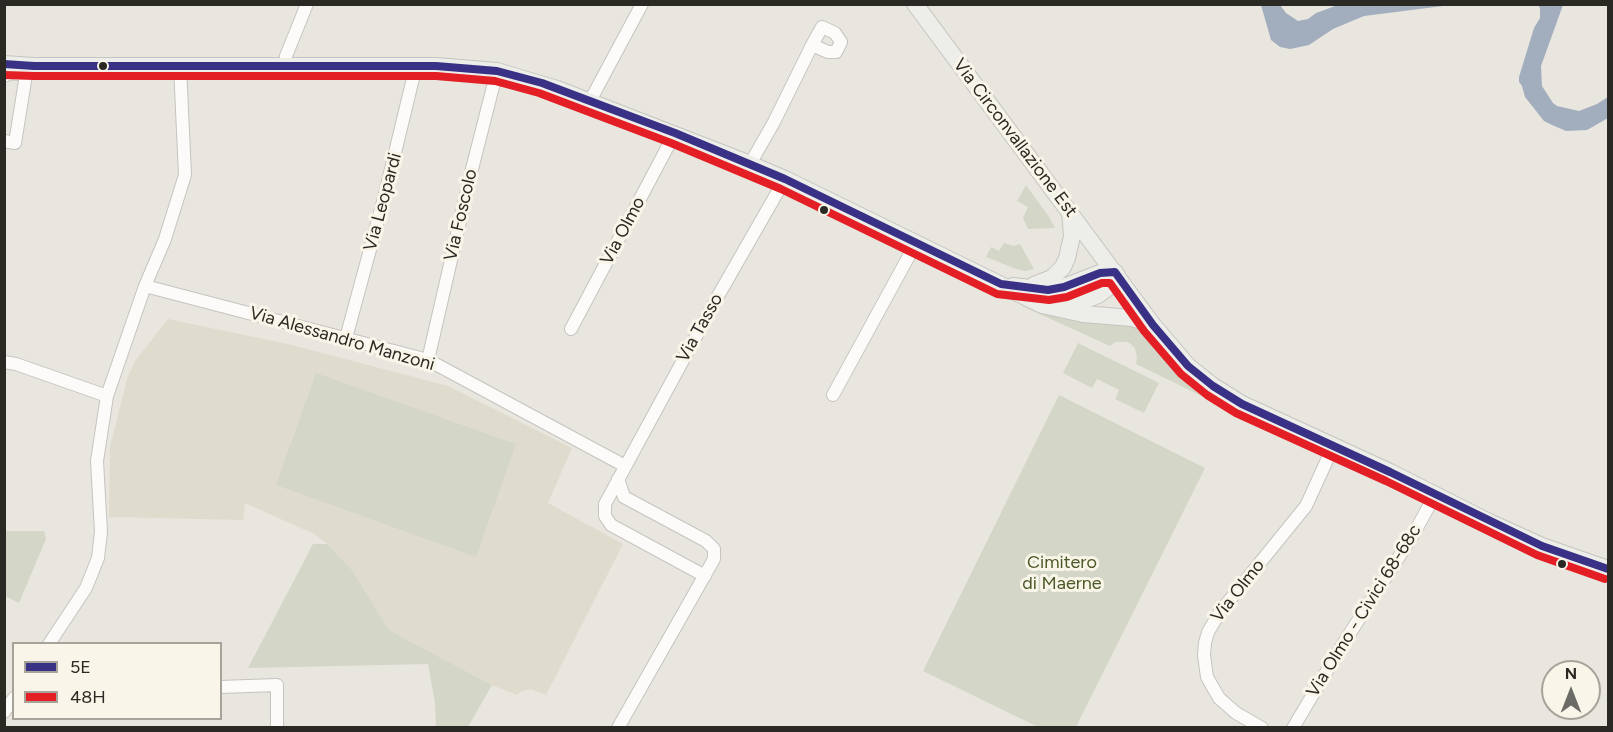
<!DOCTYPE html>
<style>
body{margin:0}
#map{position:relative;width:1613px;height:732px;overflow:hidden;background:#e8e6df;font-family:Figtree,sans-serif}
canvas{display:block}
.frame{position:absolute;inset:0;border:6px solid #2a2924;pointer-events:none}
.legend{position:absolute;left:12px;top:642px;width:210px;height:78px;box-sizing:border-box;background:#f9f5e8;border:2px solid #a6a39a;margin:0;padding:8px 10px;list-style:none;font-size:18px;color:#2a2924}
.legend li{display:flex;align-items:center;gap:12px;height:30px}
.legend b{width:30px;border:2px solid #a6a39a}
.north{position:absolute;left:1541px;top:660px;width:60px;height:60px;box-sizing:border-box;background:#f9f5e8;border:2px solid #a6a39a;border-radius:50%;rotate:0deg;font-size:16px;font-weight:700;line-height:24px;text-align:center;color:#2a2924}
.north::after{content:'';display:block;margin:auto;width:21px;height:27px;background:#6c6b65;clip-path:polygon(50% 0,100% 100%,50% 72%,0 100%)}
</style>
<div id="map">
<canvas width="1613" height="732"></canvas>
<div class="frame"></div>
<ul class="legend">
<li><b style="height:8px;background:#393185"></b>5E</li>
<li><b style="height:8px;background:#e31e24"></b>48H</li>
</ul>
<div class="north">N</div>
</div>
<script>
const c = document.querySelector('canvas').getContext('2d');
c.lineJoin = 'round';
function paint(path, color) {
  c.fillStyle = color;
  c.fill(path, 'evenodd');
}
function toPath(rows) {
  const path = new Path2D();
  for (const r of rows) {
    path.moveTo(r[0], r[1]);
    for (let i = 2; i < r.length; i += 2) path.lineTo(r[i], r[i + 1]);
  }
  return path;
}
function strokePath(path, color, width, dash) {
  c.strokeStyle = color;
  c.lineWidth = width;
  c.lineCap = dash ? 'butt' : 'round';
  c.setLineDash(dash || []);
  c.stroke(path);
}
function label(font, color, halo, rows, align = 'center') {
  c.font = font + ' Figtree,sans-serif';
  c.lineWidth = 6;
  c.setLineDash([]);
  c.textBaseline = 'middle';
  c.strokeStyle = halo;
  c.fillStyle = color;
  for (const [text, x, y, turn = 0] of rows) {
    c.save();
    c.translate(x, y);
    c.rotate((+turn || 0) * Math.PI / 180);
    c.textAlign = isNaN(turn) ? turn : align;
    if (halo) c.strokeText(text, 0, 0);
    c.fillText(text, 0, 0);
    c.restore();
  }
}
paint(toPath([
 [168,319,288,344,448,386,572,448,548,503,623,544,546,695,531,689,520,692,517,695,492,685,389,630,352,570,327,544,314,534,245,503,243,520,109,517,110,447,127,379,135,361]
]), '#dfdcce');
paint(toPath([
 [1026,185,1049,217,1055,228,1028,229,1023,218,1028,207,1017,201],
 [1004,243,1013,246,1020,244,1034,269,1025,271,1016,269,986,257,991,247,999,251],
 [1020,305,1064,319,1099,324,1135,326,1177,372,1218,404,1136,364,1137,357,1135,348,1128,342,1115,342,1110,346],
 [1078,343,1159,383,1144,413,1115,399,1119,390,1097,379,1092,388,1063,373],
 [316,373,516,444,476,557,276,485],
 [1059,395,1205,468,1076,727,1038,727,923,671],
 [5,531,44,531,46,539,19,603,5,596],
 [313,544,327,544,352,570,389,630,492,685,468,727,436,727,435,703,428,664,248,668]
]), '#d4d7c7');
paint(toPath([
 [1261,5,1280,5,1286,13,1298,21,1308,19,1316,13,1338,5,1451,5,1364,16,1333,29,1309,45,1290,49,1280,47,1271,40],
 [1538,5,1563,5,1541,66,1542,86,1553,103,1557,106,1579,111,1597,104,1608,97,1608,118,1587,130,1566,131,1552,125,1544,121,1525,97,1522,86,1519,82,1519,77,1534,28,1540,18,1540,8]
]), '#a2aebe');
const street = toPath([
 [285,65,286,56,307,4],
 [4,76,11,73,26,75,15,143,4,141],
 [590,101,642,4],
 [750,164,774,122,812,45,822,27,835,33,841,42,836,52,828,52,812,45],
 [145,286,428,360,625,466],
 [571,329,675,133],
 [346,338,384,198,416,66],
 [428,360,472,169,497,71],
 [4,362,16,364,107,396],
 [833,395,916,243],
 [705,576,611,525,605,516,605,504,718,296,785,179],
 [49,644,86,588,98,558,101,532,97,461,107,396,145,286,165,239,185,175,180,66],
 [220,687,277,685,277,728],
 [4,712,14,698],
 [618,728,714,559,714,549,706,541,624,497,618,479],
 [1262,728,1236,713,1219,698,1207,677,1204,655,1205,643,1208,632,1220,612,1306,506,1333,447],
 [1293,728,1343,644,1413,535,1435,495]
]);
const secondary = toPath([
 [915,4,1153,325,1188,366,1213,386,1242,404,1390,472,1489,522,1542,546,1608,569],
 [4,64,34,66,436,66,497,71,557,89,750,164,785,179,1042,305,1083,314,1132,318,1153,325],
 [1034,285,1052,278,1063,267,1067,258,1072,236,1070,212],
 [1013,286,1048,290,1064,287,1100,273,1115,272],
 [1062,307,1083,301,1098,295,1109,287,1117,275]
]);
strokePath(street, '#c6c4bf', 14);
strokePath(secondary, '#c6c4bf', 18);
strokePath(street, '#fcfbfa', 12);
strokePath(secondary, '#edeee9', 16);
strokePath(toPath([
 [4,64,34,66,436,66,497,71,542,83,675,133,785,179,1001,284,1048,290,1064,287,1100,273,1115,272,1153,325,1188,366,1213,386,1242,404,1390,472,1542,546,1608,569]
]), '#393185', 8);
strokePath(toPath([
 [4,75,34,76,436,76,495,81,539,93,671,143,781,189,997,294,1049,300,1067,297,1102,283,1110,283,1144,331,1181,374,1207,395,1236,413,1386,481,1537,555,1605,579]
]), '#e31e24', 8);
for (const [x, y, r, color] of [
 [103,66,5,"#2a2924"],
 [824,210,5,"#2a2924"],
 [1562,564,5,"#2a2924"]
]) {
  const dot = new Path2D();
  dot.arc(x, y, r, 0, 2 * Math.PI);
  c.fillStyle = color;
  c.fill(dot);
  strokePath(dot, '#f9f5e8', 2);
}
label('18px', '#2a2924', '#f9f5e8', [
 ["Via Circonvallazione Est",1015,138,53],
 ["Via Leopardi",383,202,-75],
 ["Via Foscolo",461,215,-77],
 ["Via Olmo",623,231,-62],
 ["Via Tasso",700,328,-61],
 ["Via Alessandro Manzoni",342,339,16],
 ["Via Olmo",1238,591,-52],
 ["Via Olmo - Civici 68-68c",1364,611,-58]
]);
label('18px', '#4b5827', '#f9f5e8', [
 ["Cimitero",1062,563],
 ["di Maerne",1062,584]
]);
</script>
